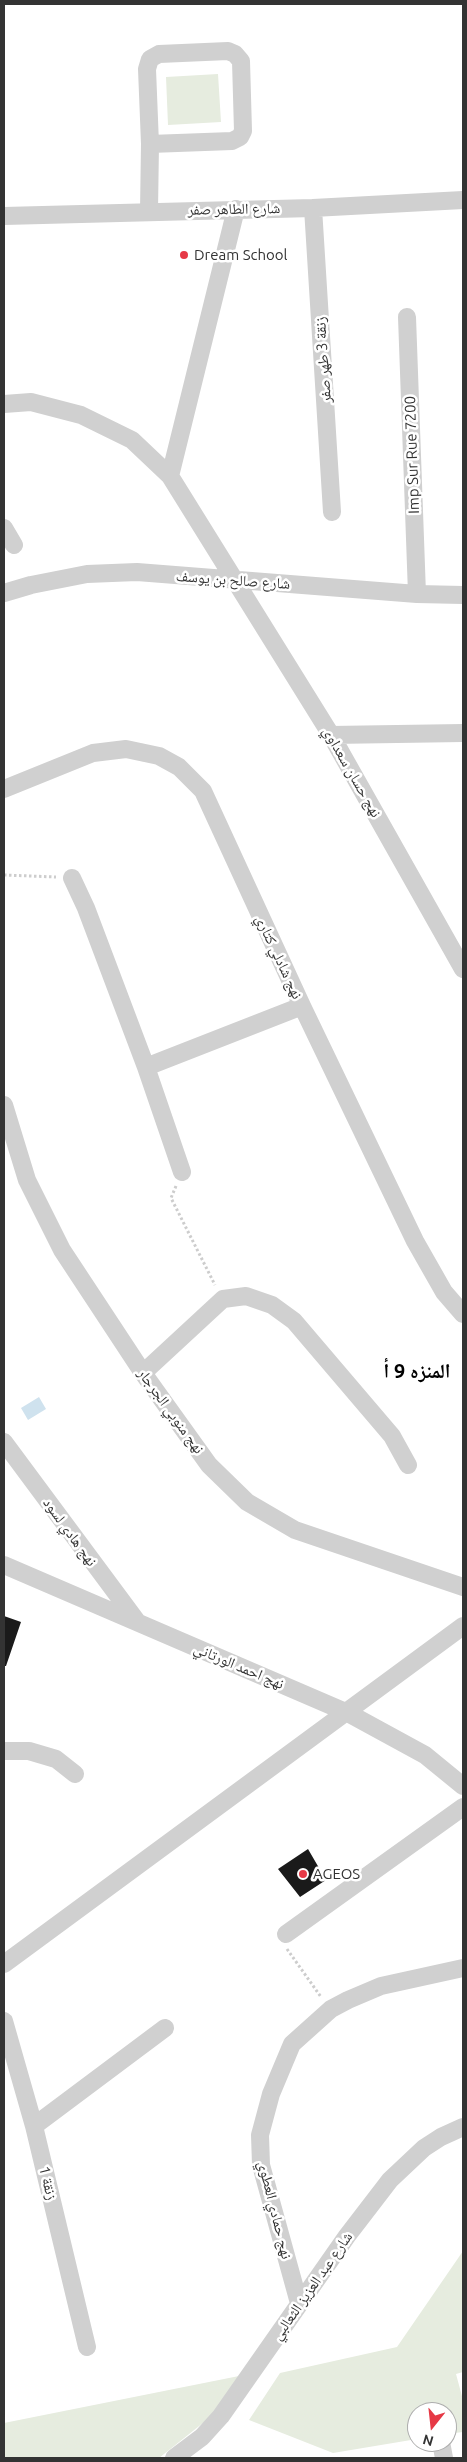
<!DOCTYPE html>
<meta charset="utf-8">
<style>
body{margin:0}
#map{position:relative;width:467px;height:2462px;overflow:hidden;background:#fff;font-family:Ubuntu,sans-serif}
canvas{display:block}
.frame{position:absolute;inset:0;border:5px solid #333;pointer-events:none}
.north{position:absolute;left:407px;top:2402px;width:50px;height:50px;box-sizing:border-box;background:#fff;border:1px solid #adadad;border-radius:50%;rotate:196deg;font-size:14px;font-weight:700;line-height:20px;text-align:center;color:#333}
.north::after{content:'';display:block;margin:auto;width:18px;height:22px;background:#e63946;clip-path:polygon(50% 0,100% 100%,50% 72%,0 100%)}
</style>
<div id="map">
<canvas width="467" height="2462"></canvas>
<div class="frame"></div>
<div class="north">N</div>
</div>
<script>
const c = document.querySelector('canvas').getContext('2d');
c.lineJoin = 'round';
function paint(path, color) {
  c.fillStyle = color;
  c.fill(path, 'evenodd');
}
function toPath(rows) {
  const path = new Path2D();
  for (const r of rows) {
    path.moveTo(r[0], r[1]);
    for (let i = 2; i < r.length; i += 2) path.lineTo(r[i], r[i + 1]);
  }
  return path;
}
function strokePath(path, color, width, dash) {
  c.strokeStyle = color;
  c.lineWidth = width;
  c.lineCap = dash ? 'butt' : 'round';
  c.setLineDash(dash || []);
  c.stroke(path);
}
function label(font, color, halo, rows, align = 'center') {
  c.font = font + ' Ubuntu,"Noto Naskh Arabic",sans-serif';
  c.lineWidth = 5;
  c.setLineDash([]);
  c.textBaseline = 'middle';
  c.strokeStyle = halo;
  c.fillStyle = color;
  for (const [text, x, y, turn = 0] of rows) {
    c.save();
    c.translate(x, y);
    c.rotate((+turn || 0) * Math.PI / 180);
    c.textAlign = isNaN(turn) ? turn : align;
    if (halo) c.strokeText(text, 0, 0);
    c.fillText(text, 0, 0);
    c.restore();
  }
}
paint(toPath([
 [218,74,221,122,168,125,166,77],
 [463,2251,463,2372,456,2374,463,2400,463,2432,447,2434,447,2412,417,2412,417,2439,333,2453,249,2420,280,2373,397,2347],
 [244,2375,218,2411,159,2458,4,2458,4,2423]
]), '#e6ecdf');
paint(toPath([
 [39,1397,46,1409,28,1420,21,1408]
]), '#cfe2ee');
paint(toPath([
 [4,1616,21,1622,6,1666,4,1666],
 [308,1849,326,1880,300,1897,278,1869]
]), '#1a1a1a');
strokePath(toPath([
 [4,875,56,877],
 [176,1186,171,1198,215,1285],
 [287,1949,321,1997]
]), '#cdcdcd', 3, [2.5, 2.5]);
strokePath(toPath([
 [313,208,332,512],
 [149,211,150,144,147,69,150,59,159,54,228,51,235,54,241,61,243,131,240,137,232,141,150,144],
 [4,216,313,208,463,200],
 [407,317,417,594],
 [4,404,31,402,81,415,132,440,170,476,331,735,463,969],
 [170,476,236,209],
 [4,528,14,545],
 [4,593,31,585,87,574,137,572,417,594,463,595],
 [331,735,463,733],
 [4,789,93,753,126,749,159,756,179,767,203,791,302,1006,415,1241,444,1292,463,1314],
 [72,878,86,908,146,1067,182,1172],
 [146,1067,302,1006],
 [4,1105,27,1180,62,1250,143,1373,209,1465,247,1502,295,1530,463,1587],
 [143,1373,223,1299,246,1296,272,1305,294,1321,392,1436,408,1465],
 [4,1442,136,1620],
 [4,1565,348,1713,425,1755,463,1786],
 [4,1751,29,1751,56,1759,75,1774],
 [286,1934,463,1807],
 [4,1964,463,1626],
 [4,2021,34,2126,87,2347],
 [34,2126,165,2028],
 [299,2303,261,2165,260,2135,271,2094,292,2044,331,2009,348,2000,381,1986,463,1968],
 [441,2442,444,2458],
 [174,2458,202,2437,221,2416,347,2236,390,2180,424,2148,441,2137,463,2127]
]), '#d0d0d0', 18);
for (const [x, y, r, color] of [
 [184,255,5,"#e63946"],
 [303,1874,5,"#e63946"]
]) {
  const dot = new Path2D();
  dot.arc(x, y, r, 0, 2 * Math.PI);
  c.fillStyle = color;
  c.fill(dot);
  strokePath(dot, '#fff', 2);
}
label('15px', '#333', '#fff', [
 ["شارع الطاهر صفر",234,209,-1],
 ["زنقة 3 طهر صفر",323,360,-94],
 ["Imp Sur Rue 7200",412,455,-92],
 ["شارع صالح بن يوسف",233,580,4],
 ["نهج حسان سعداوي",352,772,60],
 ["نهج شادلي كتاري",279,957,65],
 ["نهج منوبي الجرجار",171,1411,54],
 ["نهج هادي لسود",70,1532,54],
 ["نهج احمد الورتاني",239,1666,23],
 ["زنقة 1",48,2183,76],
 ["نهج حمادي العطوي",275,2210,76],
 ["شارع عبد العزيز الثعالبي",312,2286,-55]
]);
label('15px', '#333', '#fff', [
 ["Dream School",194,255],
 ["AGEOS",313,1874]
], 'left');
label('bold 20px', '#000', '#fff', [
 ["المنزه 9 أ",417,1371]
]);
</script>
